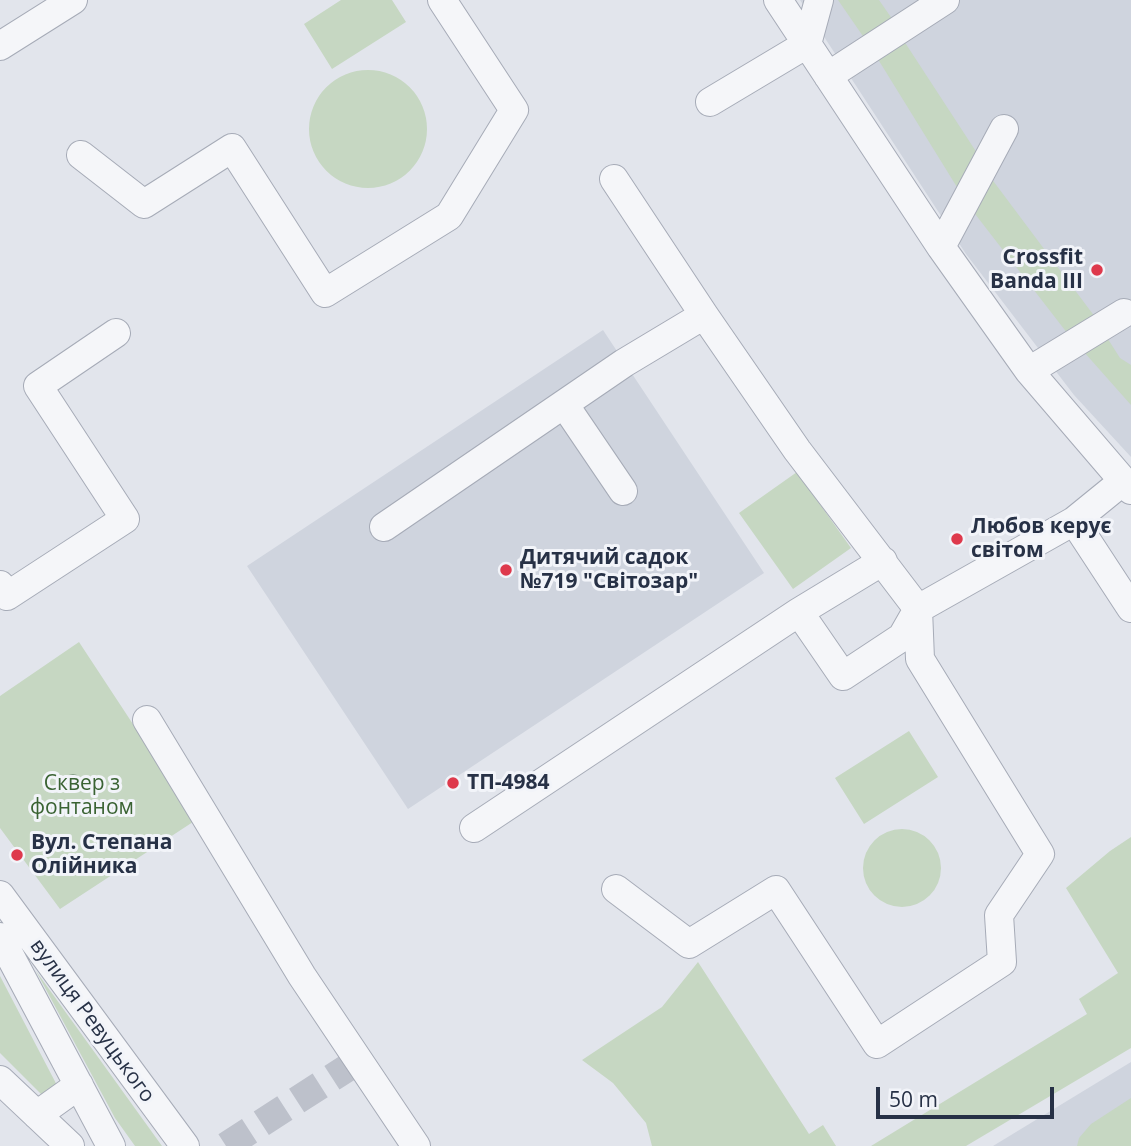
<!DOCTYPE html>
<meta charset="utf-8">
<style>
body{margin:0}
#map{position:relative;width:1131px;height:1146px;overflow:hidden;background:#e2e5ec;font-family:"Open Sans",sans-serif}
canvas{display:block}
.scale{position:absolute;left:876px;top:1087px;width:178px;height:32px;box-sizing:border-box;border:4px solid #273146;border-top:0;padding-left:9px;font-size:21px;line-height:24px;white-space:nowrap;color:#273146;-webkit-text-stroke:5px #f2f4f9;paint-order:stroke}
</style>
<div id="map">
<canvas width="1131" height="1146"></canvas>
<div class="scale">50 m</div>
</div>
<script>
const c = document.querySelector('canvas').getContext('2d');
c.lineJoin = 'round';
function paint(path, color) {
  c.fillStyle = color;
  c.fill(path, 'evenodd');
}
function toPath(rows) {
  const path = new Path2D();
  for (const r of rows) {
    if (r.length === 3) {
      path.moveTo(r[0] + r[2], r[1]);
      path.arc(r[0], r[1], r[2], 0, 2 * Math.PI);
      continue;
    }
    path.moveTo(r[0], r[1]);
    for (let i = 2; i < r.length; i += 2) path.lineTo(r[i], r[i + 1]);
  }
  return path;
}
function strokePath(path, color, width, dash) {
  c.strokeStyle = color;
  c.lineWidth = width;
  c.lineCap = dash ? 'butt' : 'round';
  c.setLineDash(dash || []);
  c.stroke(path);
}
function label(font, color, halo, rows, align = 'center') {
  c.font = font + ' "Open Sans",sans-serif';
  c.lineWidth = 6;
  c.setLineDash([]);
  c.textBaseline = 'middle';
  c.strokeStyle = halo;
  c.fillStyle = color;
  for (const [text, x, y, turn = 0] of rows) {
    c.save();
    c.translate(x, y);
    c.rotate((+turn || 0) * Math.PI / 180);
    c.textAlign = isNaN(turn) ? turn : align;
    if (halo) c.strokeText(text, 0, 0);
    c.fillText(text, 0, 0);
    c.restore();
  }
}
paint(toPath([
 [800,0,1131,0,1131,457,1074,395,966,254],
 [603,330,764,573,408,809,247,566],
 [1131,1062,1131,1146,993,1146]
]), '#cfd4de');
paint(toPath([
 [341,0,392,0,406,22,332,69,304,24],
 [838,0,879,0,895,23,867,42],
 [902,38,977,153,960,192,876,56],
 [368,129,59],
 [991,178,1098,321,1071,338,972,210],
 [1106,336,1120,358,1131,365,1131,405,1084,352],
 [797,472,851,548,793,589,739,513],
 [79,642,196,820,60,909,0,828,0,696],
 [909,731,938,777,864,824,835,778],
 [902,868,39],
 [1131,837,1131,1048,966,1146,871,1146,1087,1014,1079,999,1118,973,1066,888,1110,851],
 [698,962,809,1134,823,1125,836,1146,652,1146,646,1123,613,1083,582,1060,662,1007],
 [36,971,162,1146,135,1146,115,1118],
 [0,976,61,1093,48,1101,0,1053],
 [1131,1098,1131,1146,1077,1146,1079,1138,1091,1124]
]), '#c6d7c2');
strokePath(toPath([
 [226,1146,358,1061]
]), '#bdc1cb', 28, [28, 14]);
const minor = toPath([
 [778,0,941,247,1029,371,1131,490],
 [0,46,73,0],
 [828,76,945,0],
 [710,102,807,44,819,0],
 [81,155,144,204,232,148,325,293,449,216,514,110,442,0],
 [614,179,704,315,797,450,918,609,920,659,1040,854,999,915,1002,962,877,1044,776,890,689,944,616,889],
 [941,247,1004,129],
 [1029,371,1124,313],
 [564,404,623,491],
 [1074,521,1131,608],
 [384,527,624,363,704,315],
 [0,585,7,596,125,519,38,386,116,333],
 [799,612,843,676,902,637,918,609,1074,521,1122,482],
 [147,720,302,976,416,1146],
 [474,828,799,612,883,561],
 [0,895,185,1146],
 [0,937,111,1146],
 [0,1080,70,1146],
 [37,1115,79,1085]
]);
strokePath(minor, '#a6abb7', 30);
strokePath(minor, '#f5f6f9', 28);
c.fillStyle = '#869e86';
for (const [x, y] of [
 [73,783]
]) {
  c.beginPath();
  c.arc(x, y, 9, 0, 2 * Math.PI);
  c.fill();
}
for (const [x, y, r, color] of [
 [1097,270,7,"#de394c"],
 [957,539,7,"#de394c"],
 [506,570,7,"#de394c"],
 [453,783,7,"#de394c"],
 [17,855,7,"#de394c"]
]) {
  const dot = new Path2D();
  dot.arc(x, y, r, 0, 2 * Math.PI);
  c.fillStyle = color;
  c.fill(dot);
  strokePath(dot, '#f2f4f9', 2.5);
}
label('bold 21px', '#273146', '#f2f4f9', [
 ["Crossfit",1083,258,"right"],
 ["Banda III",1083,282,"right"],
 ["Любов керує",971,527],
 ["світом",971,551],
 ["Дитячий садок",520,558],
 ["№719 \"Світозар\"",520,582],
 ["ТП-4984",467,783],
 ["Вул. Степана",31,843],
 ["Олійника",31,867]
], 'left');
label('21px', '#3a6333', '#f2f4f9', [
 ["Сквер з",82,784],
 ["фонтаном",82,808]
]);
label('21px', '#273146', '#f2f4f9', [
 ["вулиця Ревуцького",92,1021,54]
]);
</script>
